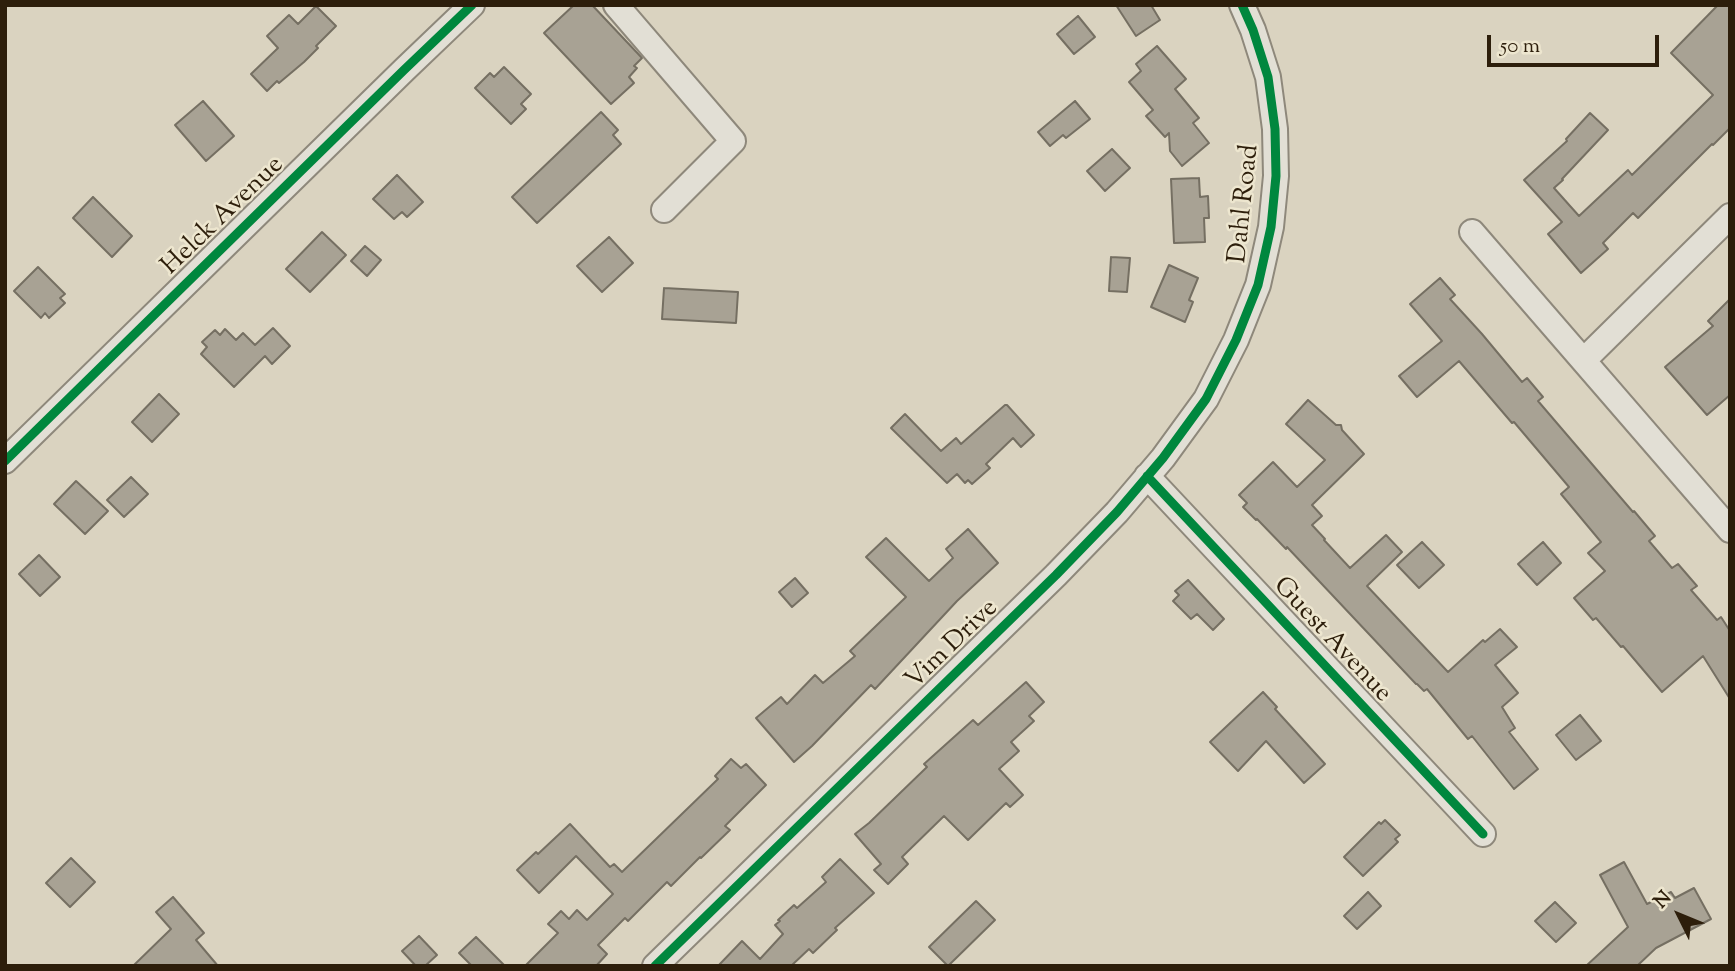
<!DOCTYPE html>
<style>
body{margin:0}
#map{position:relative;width:1735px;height:971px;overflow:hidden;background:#dad3c0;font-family:"Sorts Mill Goudy",serif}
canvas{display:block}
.frame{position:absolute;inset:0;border:7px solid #2d1e0b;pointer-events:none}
.north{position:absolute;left:1644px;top:880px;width:70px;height:70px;-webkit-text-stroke:5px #ede6cf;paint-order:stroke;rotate:313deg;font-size:19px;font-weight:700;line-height:28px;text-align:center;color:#2d1e0b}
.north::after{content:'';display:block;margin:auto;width:24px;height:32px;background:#2d1e0b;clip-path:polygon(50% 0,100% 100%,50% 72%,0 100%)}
.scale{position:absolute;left:1487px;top:35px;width:172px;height:32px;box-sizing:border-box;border:4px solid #2d1e0b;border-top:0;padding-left:9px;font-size:21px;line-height:24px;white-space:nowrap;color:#2d1e0b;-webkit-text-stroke:5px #ede6cf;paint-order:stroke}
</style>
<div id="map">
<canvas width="1735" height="971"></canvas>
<div class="frame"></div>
<div class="north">N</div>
<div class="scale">50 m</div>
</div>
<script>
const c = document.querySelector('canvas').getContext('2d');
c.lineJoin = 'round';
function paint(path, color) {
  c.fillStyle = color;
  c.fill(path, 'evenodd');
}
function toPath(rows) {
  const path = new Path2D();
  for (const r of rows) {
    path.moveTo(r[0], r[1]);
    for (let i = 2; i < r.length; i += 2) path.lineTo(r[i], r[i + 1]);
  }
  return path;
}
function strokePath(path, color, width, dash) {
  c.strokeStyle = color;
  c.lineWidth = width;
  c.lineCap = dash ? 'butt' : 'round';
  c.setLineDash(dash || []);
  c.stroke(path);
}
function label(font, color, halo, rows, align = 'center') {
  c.font = font + ' "Sorts Mill Goudy",serif';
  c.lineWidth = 5;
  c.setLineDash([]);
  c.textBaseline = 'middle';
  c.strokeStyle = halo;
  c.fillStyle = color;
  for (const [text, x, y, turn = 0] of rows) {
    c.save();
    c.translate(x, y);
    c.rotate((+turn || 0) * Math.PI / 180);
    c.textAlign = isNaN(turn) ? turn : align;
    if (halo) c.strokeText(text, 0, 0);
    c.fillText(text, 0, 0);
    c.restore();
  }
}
const building = toPath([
 [574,5,592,5,642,58,634,66,637,68,629,77,634,83,611,104,544,33,574,5],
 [1116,5,1151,5,1160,20,1136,36,1116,5],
 [1718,5,1730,5,1730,128,1713,145,1712,144,1638,218,1633,213,1603,243,1608,249,1581,273,1548,234,1562,222,1524,180,1567,141,1566,139,1590,113,1608,130,1562,179,1563,180,1554,188,1579,216,1628,170,1632,175,1713,95,1671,53,1718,5],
 [316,6,336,26,316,46,318,48,304,62,279,83,277,81,267,91,251,74,278,48,267,36,289,15,298,24,316,6],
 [1078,16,1095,37,1074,54,1057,34,1078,16],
 [1157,46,1186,79,1175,89,1199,118,1193,123,1209,143,1182,166,1170,151,1169,133,1165,137,1146,116,1153,110,1129,82,1141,71,1136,64,1157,46],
 [504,67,531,94,521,104,526,109,511,124,475,88,490,73,494,77,504,67],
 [203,101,234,136,206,161,175,125,203,101],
 [1075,101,1090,119,1066,138,1063,135,1050,146,1038,132,1075,101],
 [601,112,618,130,613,135,621,144,537,223,512,197,601,112],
 [1112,149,1130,168,1105,191,1087,171,1112,149],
 [397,175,423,202,407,217,402,212,394,219,373,199,397,175],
 [1199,178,1200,197,1208,196,1209,218,1204,218,1205,242,1174,243,1171,179,1199,178],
 [93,197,132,236,112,257,73,218,93,197],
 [322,232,346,255,310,292,286,269,322,232],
 [609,237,633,263,602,292,577,266,609,237],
 [365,246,381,260,367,276,351,261,365,246],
 [1111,257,1130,258,1127,292,1109,291,1111,257],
 [1169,265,1198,278,1189,300,1193,302,1185,322,1151,307,1169,265],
 [38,267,65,294,60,298,65,303,49,318,45,313,41,318,14,291,38,267],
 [1440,278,1455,295,1450,299,1482,334,1522,382,1527,378,1543,397,1538,401,1633,512,1634,511,1655,536,1649,541,1672,568,1678,564,1697,586,1691,590,1717,620,1721,617,1730,631,1730,699,1703,656,1662,692,1623,646,1621,647,1596,618,1593,620,1574,598,1605,571,1588,553,1601,542,1561,494,1569,487,1514,422,1512,423,1459,361,1417,397,1399,376,1442,341,1410,304,1440,278],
 [664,288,738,292,736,323,662,319,664,288],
 [1730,299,1730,395,1707,415,1665,367,1713,326,1708,321,1730,299],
 [273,328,290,346,272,364,265,356,234,387,201,354,207,347,202,342,215,330,220,335,225,329,236,340,243,333,255,345,273,328],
 [159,394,179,414,152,442,132,422,159,394],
 [1308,400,1336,425,1341,425,1342,430,1364,454,1312,505,1322,516,1312,525,1325,539,1324,540,1350,568,1386,535,1402,552,1367,586,1448,672,1483,640,1485,642,1500,629,1517,647,1495,665,1518,693,1502,707,1515,728,1509,732,1538,769,1514,789,1472,736,1468,739,1427,689,1424,691,1417,684,1416,684,1287,547,1286,549,1257,519,1256,520,1243,507,1247,503,1239,495,1273,462,1297,487,1325,460,1286,424,1308,400],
 [1005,405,1007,405,1034,435,1021,447,1013,438,986,464,990,468,972,484,968,480,965,483,957,474,947,483,891,428,905,414,941,451,956,438,961,444,1005,405],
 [131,477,148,494,124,517,107,500,131,477],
 [76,481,108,511,85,534,54,504,76,481],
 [968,529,998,563,957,601,875,689,871,685,812,746,794,762,756,718,781,697,787,704,815,675,823,683,855,656,850,651,906,597,866,557,886,538,929,581,953,558,946,549,968,529],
 [1422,542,1444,565,1419,588,1397,565,1422,542],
 [1543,542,1561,563,1537,585,1518,564,1543,542],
 [39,555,60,577,40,596,19,574,39,555],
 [795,578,808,593,792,607,779,592,795,578],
 [1188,580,1224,619,1213,630,1197,614,1191,619,1173,601,1179,595,1175,591,1188,580],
 [1026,682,1044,702,1029,716,1034,721,1011,742,1019,751,999,769,1023,795,1010,807,1006,803,968,840,944,816,902,857,908,864,888,884,874,870,881,864,855,834,869,823,927,767,924,764,973,720,978,725,1026,682],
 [1263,692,1277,707,1275,709,1325,764,1304,783,1266,741,1238,771,1210,742,1263,692],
 [1580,715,1601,741,1576,760,1556,735,1580,715],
 [731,759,741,768,746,764,766,785,725,826,730,830,701,858,700,857,671,886,667,882,628,921,625,918,598,945,607,954,596,966,525,966,558,933,548,924,561,911,569,919,577,910,587,920,613,894,576,856,539,893,517,870,536,852,538,854,570,824,610,867,614,864,622,872,718,779,715,776,731,759],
 [1385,820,1400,835,1395,839,1398,842,1363,876,1344,857,1379,822,1381,824,1385,820],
 [71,858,95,882,70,907,46,883,71,858],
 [840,859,874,893,835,928,837,930,813,953,809,949,791,966,718,966,742,941,760,959,783,934,775,925,780,921,778,920,794,905,797,908,826,882,822,877,840,859],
 [1624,862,1647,904,1671,892,1675,898,1694,888,1711,919,1656,948,1637,966,1586,966,1628,927,1600,875,1624,862],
 [1368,892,1381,906,1357,929,1344,916,1368,892],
 [173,897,204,933,196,940,218,966,133,966,171,929,156,912,173,897],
 [976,901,995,920,948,966,929,947,976,901],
 [1555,902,1576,923,1556,942,1535,921,1555,902],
 [419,936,437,955,425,966,416,966,402,951,419,936],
 [476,937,505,966,472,966,459,953,476,937]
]);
paint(building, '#a8a294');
strokePath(building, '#756f62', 2);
const minor = toPath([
 [616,5,733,141,664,210],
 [1472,232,1730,530],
 [1584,360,1730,216],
 [5,461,404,70,472,5],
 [1147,476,1483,834],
 [655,966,1056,575,1117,512,1163,458,1206,399,1236,340,1258,285,1271,227,1276,176,1275,129,1268,77,1253,30,1242,5]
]);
strokePath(minor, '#8e887b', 28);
strokePath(minor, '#e2dfd5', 24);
strokePath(toPath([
 [5,461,404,70,472,5],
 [1147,476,1483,834],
 [655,966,1056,575,1117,512,1163,458,1206,399,1236,340,1258,285,1271,227,1276,176,1275,129,1268,77,1253,30,1242,5]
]), '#00873e', 9);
label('26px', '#2d1e0b', '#ede6cf', [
 ["Dahl Road",1246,204,-84],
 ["Helck Avenue",224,217,-44],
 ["Guest Avenue",1331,641,47],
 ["Vim Drive",953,646,-44]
]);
</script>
